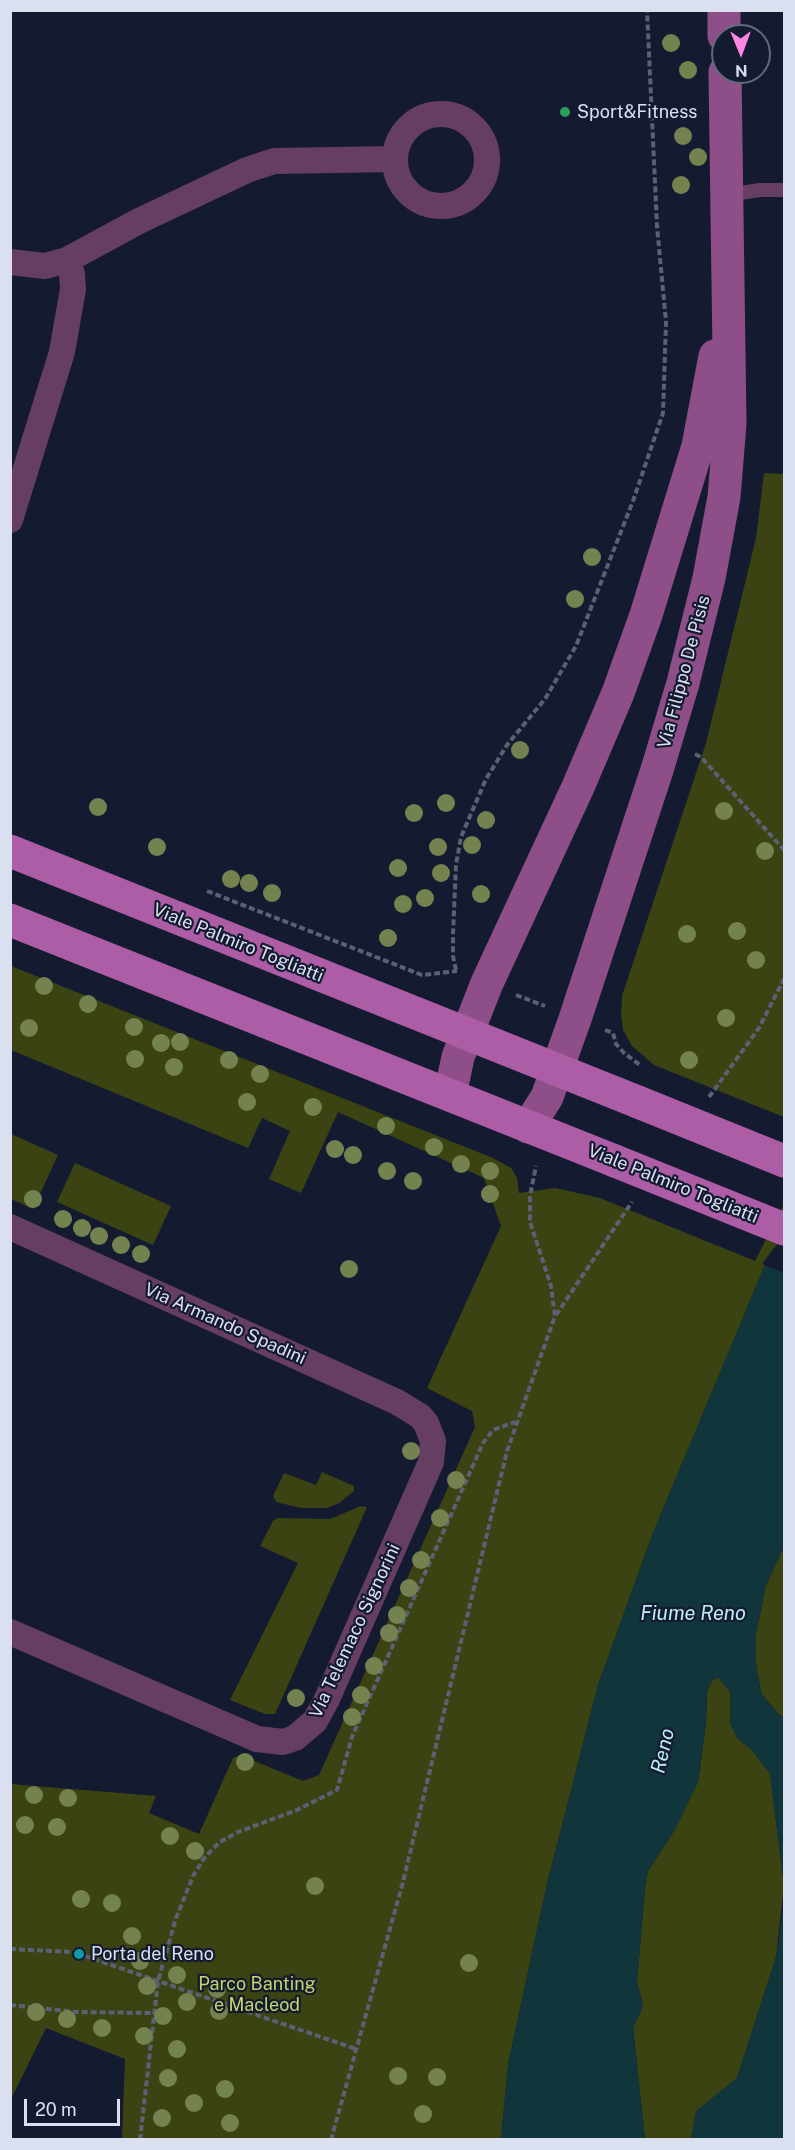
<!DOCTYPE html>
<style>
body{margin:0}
#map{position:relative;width:795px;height:2150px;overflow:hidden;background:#141b31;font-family:"Public Sans",sans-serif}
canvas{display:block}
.frame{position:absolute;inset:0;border:12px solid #dae0ef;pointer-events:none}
.north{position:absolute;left:711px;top:24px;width:60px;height:60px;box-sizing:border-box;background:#141b31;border:2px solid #636a7d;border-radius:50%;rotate:179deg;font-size:16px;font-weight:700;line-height:24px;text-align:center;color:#dae0ef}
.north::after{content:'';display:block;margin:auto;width:21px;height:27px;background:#fc86e4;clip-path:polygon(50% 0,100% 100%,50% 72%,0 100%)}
.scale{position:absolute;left:24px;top:2099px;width:96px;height:27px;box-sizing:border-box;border:3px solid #dae0ef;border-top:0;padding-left:8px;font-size:18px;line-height:21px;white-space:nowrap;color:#dae0ef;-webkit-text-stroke:4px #141b31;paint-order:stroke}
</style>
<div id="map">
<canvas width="795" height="2150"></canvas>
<div class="frame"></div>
<div class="north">N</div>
<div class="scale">20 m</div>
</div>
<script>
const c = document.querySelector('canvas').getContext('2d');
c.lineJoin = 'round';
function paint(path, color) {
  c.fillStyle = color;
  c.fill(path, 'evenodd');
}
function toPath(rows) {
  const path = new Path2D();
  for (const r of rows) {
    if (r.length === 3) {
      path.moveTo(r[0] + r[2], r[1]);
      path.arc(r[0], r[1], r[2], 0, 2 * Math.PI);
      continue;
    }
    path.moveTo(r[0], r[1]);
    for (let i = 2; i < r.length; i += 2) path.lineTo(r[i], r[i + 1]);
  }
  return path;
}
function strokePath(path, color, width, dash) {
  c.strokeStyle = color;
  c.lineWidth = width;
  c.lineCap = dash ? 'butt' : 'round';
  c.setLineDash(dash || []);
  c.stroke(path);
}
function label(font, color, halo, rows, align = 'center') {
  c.font = font + ' "Public Sans",sans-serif';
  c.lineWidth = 4.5;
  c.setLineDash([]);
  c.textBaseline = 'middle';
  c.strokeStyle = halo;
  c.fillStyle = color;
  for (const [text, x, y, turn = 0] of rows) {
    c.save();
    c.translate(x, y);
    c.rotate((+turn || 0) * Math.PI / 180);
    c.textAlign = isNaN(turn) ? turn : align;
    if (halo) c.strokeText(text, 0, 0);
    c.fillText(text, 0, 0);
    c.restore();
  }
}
paint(toPath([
 [764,473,784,474,784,1117,654,1065,632,1046,623,1030,621,1015,622,996,706,743,756,538],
 [11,966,493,1158,511,1168,517,1178,519,1193,555,1188,600,1198,755,1261,784,1204,784,1238,765,1265,653,1533,598,1685,547,1884,508,2065,501,2139,122,2139,125,2059,46,2028,11,2099,11,1784,156,1796,149,1813,199,1834,233,1758,240,1755,303,1781,319,1775,475,1427,472,1411,427,1388,501,1226,484,1178,338,1112,301,1193,269,1179,290,1131,262,1118,248,1148,11,1050],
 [11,1134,58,1155,33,1209,11,1199],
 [75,1163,171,1206,153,1245,57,1202],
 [322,1472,354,1486,354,1491,339,1503,327,1508,301,1508,276,1502,273,1496,284,1473,316,1485],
 [361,1506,367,1507,275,1714,265,1714,230,1700,298,1563,260,1546,273,1521,278,1518,330,1519],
 [784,1546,784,1717,780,1716,761,1693,756,1664,756,1634,766,1585],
 [718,1677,730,1692,730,1723,738,1739,751,1749,770,1774,784,1885,776,1957,737,2078,697,2111,691,2139,645,2139,633,2028,643,2006,637,1982,645,1887,648,1871,674,1831,698,1782,706,1723,707,1692,712,1681]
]), '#3b4313');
paint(toPath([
 [784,1238,784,1546,766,1585,756,1634,756,1664,761,1693,779,1716,784,1717,784,1885,770,1774,751,1749,738,1739,730,1723,730,1692,718,1677,712,1681,707,1692,706,1723,698,1782,674,1831,648,1871,645,1887,637,1982,643,2006,633,2028,645,2139,501,2140,508,2065,547,1884,598,1685,653,1533,765,1265],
 [784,1903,784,2139,691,2139,696,2111,737,2078,776,1957]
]), '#10353b');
paint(toPath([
 [784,1235,784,1273,762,1264]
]), '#141b31');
strokePath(toPath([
 [695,754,701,757,784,850],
 [207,891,422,975,457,971],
 [456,970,453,956,453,934,456,865,461,837,486,779,507,745,545,699,576,646,633,501,663,413,666,322,657,226,647,10],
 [516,995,545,1006],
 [605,1030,613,1033,616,1044,624,1053,640,1065],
 [709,1097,759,1028,784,979],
 [556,1315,632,1202],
 [10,1949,72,1952],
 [85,1956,356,2049],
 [10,2005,76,2012,153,2013],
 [140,2140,158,1981,176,1918,194,1874,205,1857,220,1842,238,1832,297,1810,337,1790,352,1737,483,1443,493,1430,515,1422],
 [331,2140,403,1882,507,1451,555,1316,551,1286,530,1222,530,1196,536,1166]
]), '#5b6175', 4, [6, 3]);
strokePath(toPath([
 [727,195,760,190,784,190]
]), '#653e61', 14);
strokePath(toPath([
 [441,160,46],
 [10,262,45,266,67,260,139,221,247,170,274,161,395,159],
 [10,520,62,352,73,289,72,274,67,260],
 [10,1227,397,1402,420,1416,426,1423,433,1441,431,1462,327,1699,315,1721,295,1738,283,1742,257,1739,10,1632]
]), '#653e61', 26);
strokePath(toPath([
 [724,10,724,36],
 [450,1095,458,1057,487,983,578,787,618,693,646,615,698,446,715,356],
 [528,1127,547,1097,575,1019,657,770,683,683,709,578,724,497,730,424,725,72]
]), '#8e4f88', 33);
strokePath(toPath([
 [10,851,638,1102],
 [10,920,615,1161]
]), '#ad5ca6', 33);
strokePath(toPath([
 [638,1102,784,1161],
 [615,1161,784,1229]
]), '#ad5ca6', 33);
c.fillStyle = '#748250';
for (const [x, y] of [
 [671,43],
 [688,70],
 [683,136],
 [698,157],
 [681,185],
 [592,557],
 [575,599],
 [520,750],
 [446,803],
 [98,807],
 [724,811],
 [414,813],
 [486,820],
 [472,845],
 [157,847],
 [438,847],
 [765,851],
 [398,868],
 [441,873],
 [231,879],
 [249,883],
 [272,893],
 [481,894],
 [425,898],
 [403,904],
 [737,931],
 [687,934],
 [388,938],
 [756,960],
 [44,986],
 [88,1004],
 [726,1018],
 [134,1027],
 [29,1028],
 [180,1042],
 [161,1043],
 [135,1059],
 [229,1060],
 [689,1060],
 [174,1067],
 [260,1074],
 [247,1102],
 [313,1107],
 [386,1126],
 [434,1147],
 [335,1149],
 [353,1155],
 [461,1164],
 [387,1171],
 [490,1171],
 [413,1181],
 [490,1194],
 [33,1199],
 [63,1219],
 [82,1228],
 [99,1236],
 [121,1245],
 [141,1254],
 [349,1269],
 [411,1451],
 [456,1480],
 [440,1518],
 [421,1560],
 [409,1588],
 [397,1615],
 [389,1633],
 [374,1666],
 [361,1695],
 [296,1698],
 [352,1717],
 [245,1762],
 [34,1795],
 [68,1798],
 [25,1825],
 [57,1827],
 [170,1836],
 [195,1851],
 [315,1886],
 [81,1899],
 [112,1903],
 [132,1936],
 [140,1961],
 [469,1963],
 [177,1975],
 [147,1986],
 [217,1989],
 [187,2002],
 [219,2011],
 [36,2012],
 [163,2016],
 [67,2019],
 [102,2028],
 [144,2036],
 [177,2049],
 [398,2076],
 [437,2077],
 [168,2078],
 [225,2089],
 [194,2103],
 [423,2114],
 [162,2118],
 [230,2123]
]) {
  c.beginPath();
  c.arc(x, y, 9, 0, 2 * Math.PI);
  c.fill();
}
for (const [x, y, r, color] of [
 [565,112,6,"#2e9e5b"],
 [79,1954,6,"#0f9aa8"]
]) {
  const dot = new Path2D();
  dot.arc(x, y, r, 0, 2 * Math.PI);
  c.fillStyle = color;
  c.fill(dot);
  strokePath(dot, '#141b31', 2);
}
label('18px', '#dae0ef', '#141b31', [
 ["Sport&Fitness",577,112],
 ["Porta del Reno",91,1954]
], 'left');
label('18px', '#dae0ef', '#141b31', [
 ["Via Filippo De Pisis",684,672,-75],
 ["Viale Palmiro Togliatti",238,943,22],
 ["Viale Palmiro Togliatti",673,1184,22],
 ["Via Armando Spadini",225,1324,24],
 ["Via Telemaco Signorini",355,1631,-65]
]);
label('18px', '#c3d669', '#141b31', [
 ["Parco Banting",257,1984],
 ["e Macleod",257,2005]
]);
label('italic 20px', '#bbeff8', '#141b31', [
 ["Fiume Reno",693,1614],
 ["Reno",663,1751,-77]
]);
</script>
